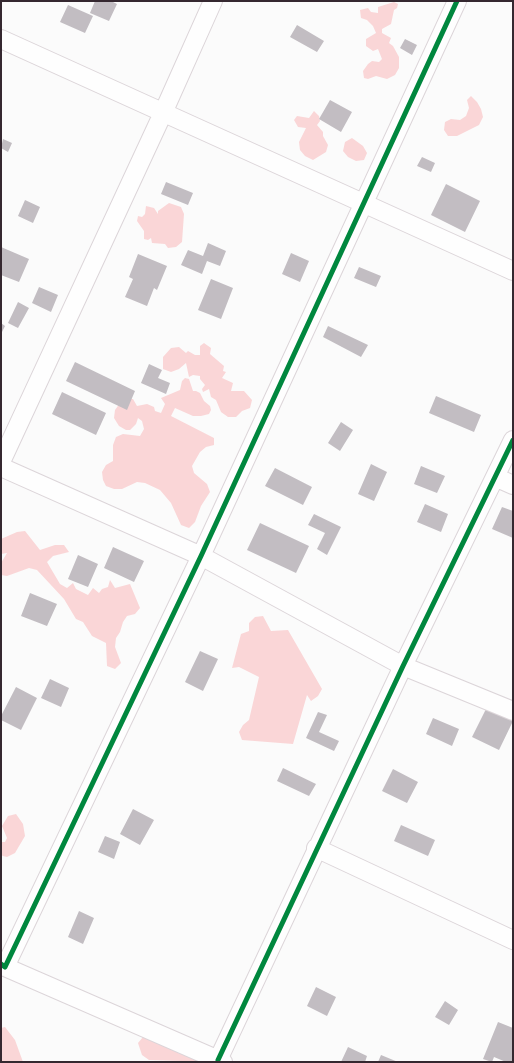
<!DOCTYPE html>
<style>
body{margin:0}
#map{position:relative;width:514px;height:1063px;overflow:hidden;background:#fbfbfb;font-family:Mulish,sans-serif}
canvas{display:block}
.frame{position:absolute;inset:0;border:2px solid #352830;pointer-events:none}
</style>
<div id="map">
<canvas width="514" height="1063"></canvas>
<div class="frame"></div>
</div>
<script>
const c = document.querySelector('canvas').getContext('2d');
c.lineJoin = 'round';
function paint(path, color) {
  c.fillStyle = color;
  c.fill(path, 'evenodd');
}
function toPath(rows) {
  const path = new Path2D();
  for (const r of rows) {
    path.moveTo(r[0], r[1]);
    for (let i = 2; i < r.length; i += 2) path.lineTo(r[i], r[i + 1]);
  }
  return path;
}
function strokePath(path, color, width, dash) {
  c.strokeStyle = color;
  c.lineWidth = width;
  c.lineCap = dash ? 'butt' : 'round';
  c.setLineDash(dash || []);
  c.stroke(path);
}
paint(toPath([
 [394,2,398,4,397,8,394,10,391,24,382,29,382,33,391,38,389,43,393,46,399,57,399,68,395,75,387,79,376,76,368,79,364,78,363,71,368,64,372,61,379,62,382,59,378,49,373,51,366,46,366,39,376,33,373,26,367,20,361,18,360,10,368,8,371,12,378,13,378,7],
 [471,96,477,102,481,109,483,117,479,125,457,136,448,136,444,130,445,122,451,119,460,120,466,116,469,108,467,100],
 [314,111,319,116,320,121,317,125,323,132,323,136,328,145,326,152,313,160,305,156,300,150,299,142,306,128,298,127,294,120,297,116,309,118],
 [352,138,363,146,367,153,364,160,356,161,348,157,343,151,345,142],
 [169,203,181,207,184,214,182,242,176,247,168,248,165,244,152,243,151,238,148,240,144,239,144,231,137,221,138,216,142,217,145,214,146,206,154,208,158,214,158,211],
 [204,343,211,348,210,354,224,366,223,371,226,372,222,378,233,383,231,391,244,391,252,400,250,408,242,411,236,417,228,417,221,412,216,400,211,397,209,389,203,392,202,389,205,385,200,379,200,376,193,375,189,377,186,363,179,369,171,372,163,369,163,357,171,348,179,347,186,353,188,351,195,355,200,355,200,346],
 [185,378,189,379,193,391,196,391,200,393,204,401,210,406,211,410,209,414,201,416,193,416,175,408,171,416,214,438,214,445,206,447,200,452,192,466,194,473,207,484,210,492,201,506,195,522,189,528,181,525,171,503,160,490,145,483,137,482,122,489,114,489,106,486,103,480,102,472,106,465,113,461,113,445,116,437,123,434,140,436,144,429,142,421,138,418,136,424,130,430,126,430,119,426,114,418,115,410,120,403,128,399,133,399,137,406,147,404,154,407,155,411,161,413,165,404,161,398,180,390,182,381],
 [25,531,40,550,55,545,64,545,69,552,53,556,47,562,60,584,67,588,73,583,76,589,88,595,93,588,99,593,102,589,108,587,110,580,115,588,130,584,140,608,135,614,127,616,123,622,120,632,116,638,115,647,121,663,115,669,107,666,106,643,92,636,83,622,76,619,64,599,37,570,29,568,7,576,1,575,1,563,7,553,1,554,1,539,17,532],
 [263,616,271,631,288,630,322,689,318,696,311,701,307,695,293,744,242,740,239,732,243,725,249,720,259,677,239,667,232,668,241,634,249,631,249,623,255,617],
 [16,814,23,824,25,836,15,853,7,857,3,856,1,855,1,842,5,842,7,838,2,826,8,816],
 [5,1027,15,1040,23,1062,1,1062,1,1028],
 [151,1034,180,1054,188,1054,215,1062,149,1060,142,1055,138,1043,143,1037]
]), '#fad6d7');
paint(toPath([
 [95,1,111,1,117,4,109,21,90,13],
 [68,5,93,16,85,33,60,22],
 [297,25,324,41,317,52,290,37],
 [405,39,417,45,412,55,400,48],
 [330,100,352,112,341,132,319,119],
 [3,139,12,143,8,152,1,148],
 [422,157,435,163,431,172,417,166],
 [166,182,193,193,188,205,161,194],
 [446,184,480,201,465,232,431,215],
 [25,200,40,207,33,223,18,216],
 [208,243,226,251,220,266,207,261,202,274,181,265,188,250,203,256],
 [1,247,29,259,19,282,1,275],
 [291,253,309,261,300,282,282,274],
 [138,254,167,266,157,290,154,288,147,306,125,297,133,279,129,277],
 [359,267,381,276,376,287,354,278],
 [211,279,233,288,221,319,198,310],
 [39,287,58,295,51,312,32,303],
 [18,302,29,308,18,328,8,323],
 [1,323,5,326,1,334],
 [328,326,368,345,361,357,323,337],
 [75,362,135,391,127,410,66,381],
 [149,364,162,370,158,378,170,383,166,394,141,383],
 [62,392,106,413,96,435,52,414],
 [436,396,481,415,474,432,429,413],
 [341,422,353,430,340,451,328,443],
 [371,464,387,472,374,501,358,494],
 [421,466,445,476,437,493,414,484],
 [275,468,312,487,303,505,265,486],
 [425,504,448,514,441,532,417,522],
 [502,507,513,511,513,538,492,529],
 [314,514,341,527,327,555,317,549,325,533,308,525],
 [260,523,309,546,296,573,247,550],
 [113,547,144,561,134,582,104,568],
 [78,555,98,564,88,587,68,579],
 [30,593,57,604,47,626,21,616],
 [200,651,218,659,203,691,185,682],
 [50,679,69,688,61,707,41,698],
 [16,687,37,698,21,730,1,720,1,716],
 [486,709,513,721,499,750,472,737],
 [318,712,327,715,319,732,339,741,334,751,306,738],
 [433,718,459,729,452,746,426,734],
 [283,768,316,784,309,796,277,781],
 [393,769,418,782,407,803,382,791],
 [133,809,154,820,140,845,120,834],
 [401,825,435,840,428,856,394,841],
 [105,836,120,842,114,859,98,852],
 [79,911,94,918,83,944,68,937],
 [316,987,336,997,327,1016,307,1006],
 [445,1001,458,1010,449,1025,435,1017],
 [498,1022,513,1028,513,1062,506,1062,494,1057,492,1062,483,1059],
 [348,1047,367,1056,365,1062,341,1062],
 [381,1055,398,1062,378,1062]
]), '#c2bdc2');
const minor = toPath([
 [1,39,513,271],
 [1,462,163,113,213,1],
 [1,467,201,556,403,666,513,711],
 [495,477,513,485],
 [316,848,513,940],
 [1,964,5,967,201,556,457,1],
 [5,967,223,1062],
 [218,1060,403,666,513,440]
]);
strokePath(minor, '#dcd5d9', 20);
strokePath(minor, '#fefefe', 18);
strokePath(toPath([
 [1,964,5,967,201,556,457,1],
 [218,1060,403,666,513,440]
]), '#00873e', 5);
</script>
